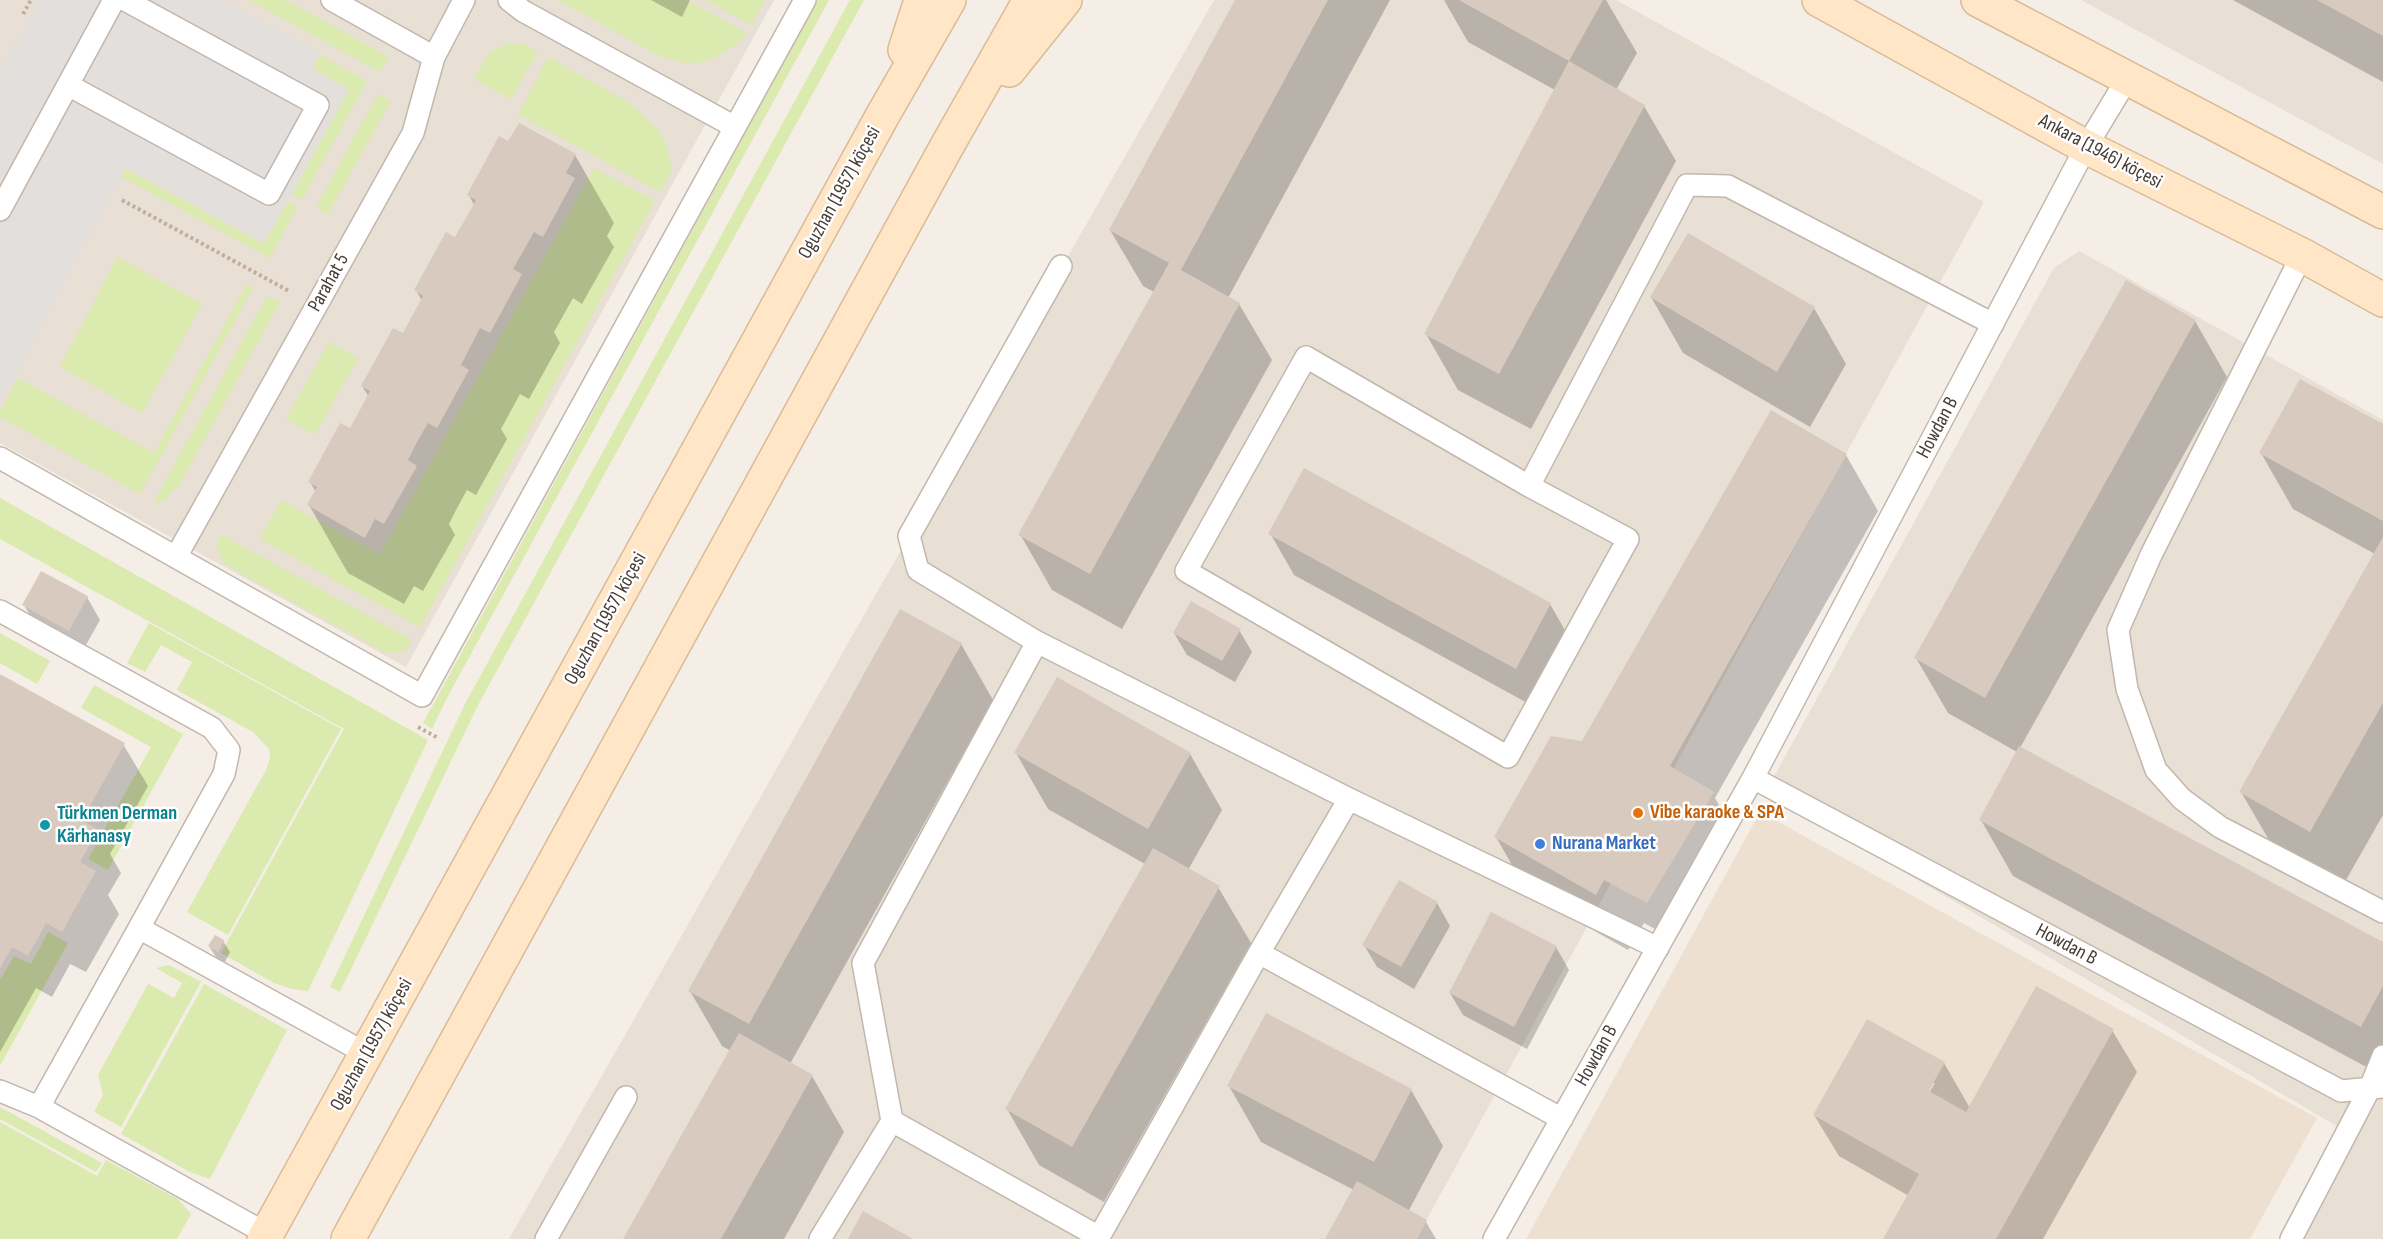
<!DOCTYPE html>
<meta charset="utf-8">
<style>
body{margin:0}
canvas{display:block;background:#f4eee7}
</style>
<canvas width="2383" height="1239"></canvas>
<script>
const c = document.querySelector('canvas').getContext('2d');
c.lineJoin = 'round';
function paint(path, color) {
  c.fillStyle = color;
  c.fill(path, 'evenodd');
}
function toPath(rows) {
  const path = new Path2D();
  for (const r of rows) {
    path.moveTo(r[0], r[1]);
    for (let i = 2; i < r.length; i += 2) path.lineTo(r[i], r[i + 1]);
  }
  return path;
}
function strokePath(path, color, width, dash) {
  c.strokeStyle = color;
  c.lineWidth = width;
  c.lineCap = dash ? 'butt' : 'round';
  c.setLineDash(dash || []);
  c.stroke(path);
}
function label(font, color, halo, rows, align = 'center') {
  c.font = font + ' "Sofia Sans Condensed",sans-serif';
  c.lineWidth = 5;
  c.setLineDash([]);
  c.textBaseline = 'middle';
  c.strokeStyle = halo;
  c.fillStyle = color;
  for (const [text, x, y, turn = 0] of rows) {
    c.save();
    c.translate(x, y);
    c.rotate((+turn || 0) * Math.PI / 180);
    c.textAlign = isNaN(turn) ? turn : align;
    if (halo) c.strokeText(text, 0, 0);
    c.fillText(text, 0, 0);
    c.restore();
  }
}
paint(toPath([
 [0,0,774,0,406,667,0,443],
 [1214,0,1616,0,1984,202,1416,1239,509,1239],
 [2081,0,2383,0,2383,164],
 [2079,251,2383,420,2383,1239,2286,1239,2345,1131,1766,791,2054,268]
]), '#e8dfd5');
paint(toPath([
 [1760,812,2317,1118,2250,1239,1526,1239]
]), '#eee0d0');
paint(toPath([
 [249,0,286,0,389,57,380,72],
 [558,0,687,0,747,33,739,42,717,57,705,62,685,63,659,56],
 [706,0,765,0,751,25],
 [818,0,829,0,449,694,432,729,423,723],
 [850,0,864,0,477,707,340,992,330,987,466,702],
 [509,43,523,44,538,52,511,99,474,79,487,56,492,51],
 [320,55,367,81,302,200,292,194,349,89,313,69],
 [548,57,621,98,637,109,659,131,667,147,672,171,660,192,518,114],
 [378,94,391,101,328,214,316,207],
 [594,168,655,201,420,627,260,539,281,500,380,554],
 [126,169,264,244,288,201,297,207,270,258,122,177],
 [117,257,202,304,142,413,60,367],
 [247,284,253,288,140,494,0,417,0,411,18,378,154,453],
 [267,296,280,302,180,484,164,500,158,504,154,502],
 [329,342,358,358,315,435,286,419],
 [0,498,428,740,308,991,292,989,274,983,221,953,344,729,0,539],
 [222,535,412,640,406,650,386,653,224,564,216,545],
 [149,623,341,729,228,935,187,912,266,770,270,758,269,749,253,732,177,690,192,662,161,645,145,672,127,663],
 [0,633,50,661,37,684,0,663],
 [94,685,183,734,108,870,88,859,151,747,81,708],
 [48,932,68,943,0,1066,0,980,14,956,31,964],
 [169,965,201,982,121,1127,94,1112,103,1095,98,1075,148,984,174,998,182,983,156,968],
 [204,984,287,1030,210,1179,192,1173,121,1134],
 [0,1107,102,1163,96,1172,0,1119],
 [0,1122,97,1176,106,1160,178,1199,191,1214,177,1239,0,1239]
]), '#dbeaae');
paint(toPath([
 [39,0,223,0,320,54,312,70,348,90,264,242,126,166,0,404,0,73]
]), '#e2dfdc');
paint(toPath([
 [651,0,690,0,682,17],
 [1236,0,1390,0,1228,298,1239,304,1272,360,1122,629,1052,590,1020,534,1154,292,1143,286,1110,230],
 [1444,0,1606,0,1637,53,1616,90,1644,106,1676,161,1531,429,1458,390,1426,334,1555,90,1468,42],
 [2233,0,2383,0,2383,82],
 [509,143,575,155,614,223,607,236,614,247,582,304,573,298,554,332,560,343,529,399,520,394,501,429,507,439,476,495,467,490,456,510,449,524,455,535,423,591,414,586,404,604,348,573,309,505,316,492,310,482,350,430,369,397,362,386,403,335,422,301,416,290,456,239,474,205,469,195],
 [1651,297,1814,308,1846,364,1810,427,1683,353],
 [2195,321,2227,377,2020,748,2383,944,2383,1076,2013,876,1981,820,2017,752,1948,713,1916,658],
 [2383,426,2383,815,2342,887,2273,847,2241,792,2375,554,2293,509,2261,453],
 [1846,455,1878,511,1715,798,1731,826,1666,935,1644,923,1628,950,1528,893,1496,837],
 [1304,470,1550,604,1574,646,1540,710,1294,575,1270,533],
 [87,597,100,620,82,652,37,627,24,605],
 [1239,630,1252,652,1235,682,1187,655,1174,633],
 [961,644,993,700,790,1064,812,1076,844,1132,784,1239,625,1239,731,1051,722,1046,690,991],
 [0,676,123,744,148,786,110,854,121,873,108,895,119,914,86,972,70,964,52,997,36,988,0,1052],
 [1016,753,1190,754,1222,810,1188,870,1218,887,1251,943,1104,1202,1039,1165,1007,1109,1145,864,1048,809],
 [1400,882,1437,903,1450,926,1414,989,1377,967,1364,945],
 [215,937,223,941,230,952,225,962,216,957,209,946],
 [1556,947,1569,970,1527,1049,1463,1015,1450,993],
 [2112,1030,2137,1072,2043,1239,1885,1239,1909,1196,1839,1156,1814,1115,1944,1063,1970,1108],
 [1932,1083,1935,1083,1926,1098],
 [1229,1086,1411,1090,1443,1146,1408,1212,1426,1222,1436,1239,1327,1239,1354,1190,1261,1142]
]), '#0003');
paint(toPath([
 [1235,0,1328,0,1181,270,1240,303,1090,574,1018,535,1169,263,1109,230],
 [1459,0,1603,0,1569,61,1645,105,1499,374,1424,334,1569,61],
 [2317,0,2383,0,2383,36],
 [519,123,576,154,566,173,575,178,543,237,534,232,513,269,522,274,490,333,480,328,461,365,469,370,437,428,428,423,417,442,408,460,417,466,384,524,375,519,365,538,307,505,317,487,308,482,340,423,350,428,360,410,370,391,361,386,393,328,403,333,423,296,414,290,446,232,455,237,466,218,476,200,467,195,499,136,508,141],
 [1688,233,1815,307,1777,372,1650,297],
 [2126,280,2196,320,1985,698,1914,658],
 [2300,379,2383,424,2383,521,2259,453],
 [1771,410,1847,454,1670,766,1714,792,1647,903,1604,880,1596,895,1494,837,1551,736,1582,741],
 [1304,468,1551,603,1516,669,1268,534],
 [2383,537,2383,703,2310,832,2239,792],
 [41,571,88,596,69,631,22,605],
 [1191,601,1241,629,1222,661,1173,633],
 [900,609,962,643,749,1024,688,991],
 [0,674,125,743,82,820,98,830,80,862,96,871,62,932,46,923,28,956,12,947,0,968],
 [1057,677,1191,753,1148,829,1014,753],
 [2019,746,2383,942,2383,986,2361,1027,1979,820],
 [1153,848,1220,886,1072,1147,1005,1109],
 [1399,880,1438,902,1401,967,1362,945],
 [1491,912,1557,946,1514,1027,1449,993],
 [215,935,224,940,218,952,208,946],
 [2036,986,2114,1029,1996,1239,1883,1239,1919,1174,1813,1115,1867,1019,1945,1062,1929,1091,1966,1112],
 [1266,1013,1412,1089,1374,1162,1227,1086],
 [739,1033,813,1075,721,1239,623,1239],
 [1357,1181,1427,1220,1417,1239,1325,1239],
 [863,1211,913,1239,848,1239]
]), '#d9cabf');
const lane = toPath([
 [332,0,434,57],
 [509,0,523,11,735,127],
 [68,85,269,194,318,105,125,0],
 [0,210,114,0],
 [2302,255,2151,555,2118,630,2127,689,2156,770,2182,799,2220,827,2383,912],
 [1061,266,909,536,918,570,1037,642,1349,799,1658,948],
 [1306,357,1529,486,1628,539,1508,757,1186,571,1306,357],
 [0,458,422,696,805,0],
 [1529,486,1687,185,1728,186,1993,324],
 [176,557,413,133,434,57,464,0],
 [0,611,212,728,229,750,224,774,139,928],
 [1037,642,863,963,892,1121,1099,1237,1259,953,1349,799],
 [1753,778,2341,1091,2383,1087],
 [1259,953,1562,1119],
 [0,1091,39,1107],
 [267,1234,39,1107,139,928,367,1054],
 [546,1239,626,1097],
 [820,1239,892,1121],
 [1494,1239,1753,778,2086,147,2127,79],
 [2291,1239,2370,1088,2383,1056]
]);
const secondary = toPath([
 [1819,0,2086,147,2302,255,2383,300],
 [1978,0,2383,212],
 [905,50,921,0],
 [1009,70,1065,0],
 [264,1239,884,113,949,0],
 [348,1239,947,146,1030,0]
]);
strokePath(lane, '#c3b6ac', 24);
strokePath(secondary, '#d9bb97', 36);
strokePath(toPath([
 [23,14,31,0],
 [122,200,289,291],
 [418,727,438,738]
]), '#c2ac9a', 4, [3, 3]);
strokePath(lane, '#fff', 21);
strokePath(secondary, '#ffe6c6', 33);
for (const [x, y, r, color] of [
 [1638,813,6,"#e8710a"],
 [45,825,6,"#0f9aa8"],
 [1540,844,6,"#3f7fe0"]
]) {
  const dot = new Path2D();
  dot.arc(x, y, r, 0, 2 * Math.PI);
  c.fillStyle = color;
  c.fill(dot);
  strokePath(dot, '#fff', 2);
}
label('20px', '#483d36', '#fff', [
 ["Ankara (1946) köçesi",2100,152,28],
 ["Oguzhan (1957) köçesi",840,193,-61],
 ["Parahat 5",329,283,-61],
 ["Howdan B",1938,428,-62],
 ["Oguzhan (1957) köçesi",606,619,-61],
 ["Howdan B",2066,945,28],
 ["Oguzhan (1957) köçesi",372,1045,-61],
 ["Howdan B",1597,1056,-61]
]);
label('bold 20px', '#c56008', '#fff', [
 ["Vibe karaoke & SPA",1650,813]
], 'left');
label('bold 20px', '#0d838f', '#fff', [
 ["Türkmen Derman",57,814],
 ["Kärhanasy",57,837]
], 'left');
label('bold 20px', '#366cbe', '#fff', [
 ["Nurana Market",1552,844]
], 'left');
</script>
